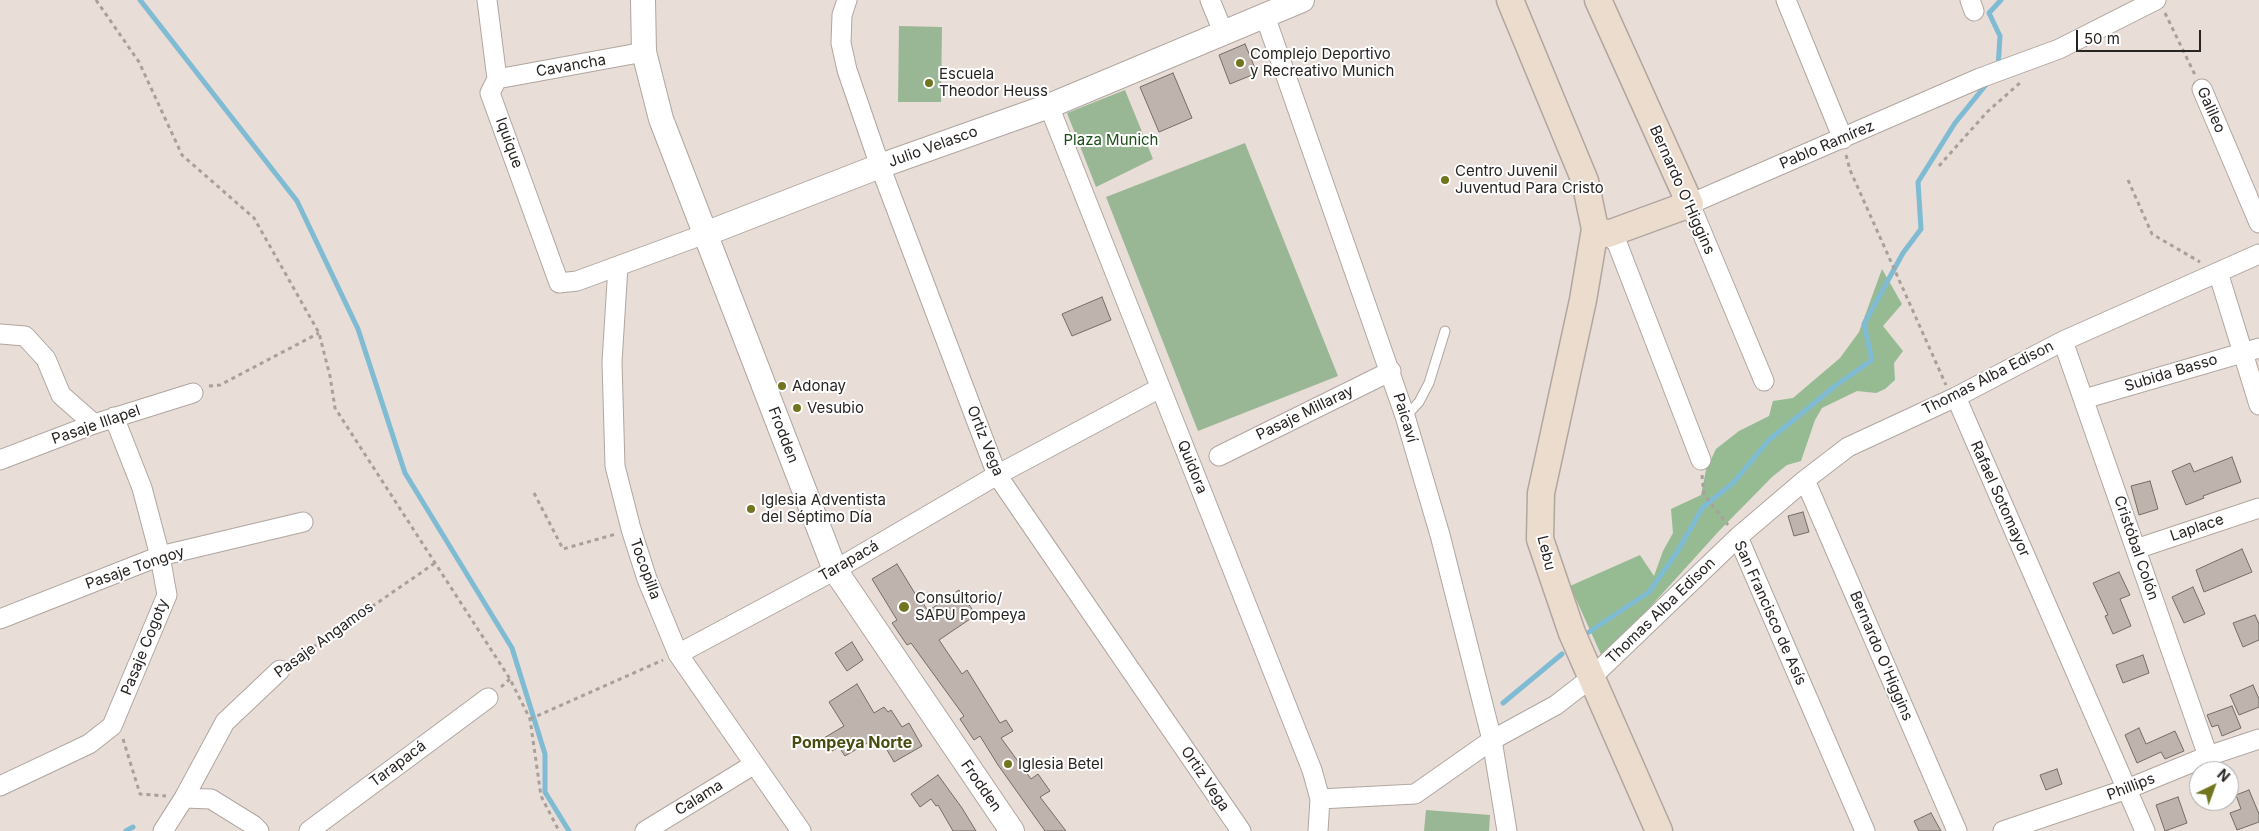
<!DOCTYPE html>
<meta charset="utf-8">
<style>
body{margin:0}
#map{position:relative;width:2259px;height:831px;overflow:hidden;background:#e8ddd7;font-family:Inter,sans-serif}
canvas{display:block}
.north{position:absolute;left:2189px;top:761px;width:50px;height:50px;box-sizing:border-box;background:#fff;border:1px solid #a9a7a7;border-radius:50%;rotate:42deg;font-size:14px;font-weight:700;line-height:20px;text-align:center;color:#282422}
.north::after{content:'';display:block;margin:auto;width:18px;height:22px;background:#71761e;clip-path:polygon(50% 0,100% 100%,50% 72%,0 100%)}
.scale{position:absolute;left:2076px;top:30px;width:125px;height:22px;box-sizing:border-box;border:2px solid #282422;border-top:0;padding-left:6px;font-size:15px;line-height:18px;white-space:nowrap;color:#282422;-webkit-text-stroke:4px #fff;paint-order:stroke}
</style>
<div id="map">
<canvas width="2259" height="831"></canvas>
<div class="north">N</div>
<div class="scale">50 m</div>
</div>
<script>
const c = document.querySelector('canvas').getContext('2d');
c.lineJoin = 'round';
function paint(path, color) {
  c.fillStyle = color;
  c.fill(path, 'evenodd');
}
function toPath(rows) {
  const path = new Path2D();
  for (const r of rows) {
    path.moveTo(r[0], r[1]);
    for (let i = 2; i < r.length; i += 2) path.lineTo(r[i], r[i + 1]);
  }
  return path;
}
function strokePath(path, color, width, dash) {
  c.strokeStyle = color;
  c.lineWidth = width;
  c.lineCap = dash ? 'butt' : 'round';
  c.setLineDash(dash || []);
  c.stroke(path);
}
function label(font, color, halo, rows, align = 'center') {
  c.font = font + ' Inter,sans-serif';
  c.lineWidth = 4;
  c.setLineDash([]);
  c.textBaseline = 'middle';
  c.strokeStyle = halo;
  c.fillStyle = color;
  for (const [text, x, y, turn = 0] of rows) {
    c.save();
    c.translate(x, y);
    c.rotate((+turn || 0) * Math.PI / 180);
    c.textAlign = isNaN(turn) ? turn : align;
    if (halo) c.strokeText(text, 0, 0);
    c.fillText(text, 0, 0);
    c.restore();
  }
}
paint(toPath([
 [899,26,942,27,941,102,898,102],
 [1125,90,1153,159,1096,187,1067,113],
 [1245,143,1338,376,1198,431,1106,197],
 [1426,810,1490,815,1489,831,1424,831]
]), '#99b795');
paint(toPath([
 [1882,269,1902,304,1883,326,1903,351,1894,363,1895,380,1885,389,1876,393,1857,391,1822,408,1815,420,1801,461,1787,465,1772,477,1719,531,1603,659,1570,586,1640,555,1654,576,1663,551,1673,533,1671,509,1701,495,1706,470,1716,449,1739,431,1769,416,1773,401,1793,398,1840,358,1859,332]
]), '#96bb92');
strokePath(toPath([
 [140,0,297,201,358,329,405,473,512,648,545,754,545,792,569,831],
 [1998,68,2000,36,1989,13,2001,0],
 [1589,632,1649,592,1677,552,1703,507,1733,483,1769,440,1835,386,1872,360,1864,324,1903,253,1921,229,1918,182,1955,123,1989,81],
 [1503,703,1562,654],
 [126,831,133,827]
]), '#7fbbd3', 5);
const building = toPath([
 [1245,44,1257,73,1230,84,1219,55,1245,44],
 [1173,73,1192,118,1159,132,1140,87,1173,73],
 [1102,297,1111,320,1072,336,1062,314,1102,297],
 [2232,457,2241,482,2203,496,2204,498,2186,505,2172,471,2190,463,2194,472,2232,457],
 [2150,481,2158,509,2139,515,2131,486,2150,481],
 [1803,512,1809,532,1794,536,1788,516,1803,512],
 [2242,549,2252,572,2204,592,2196,570,2242,549],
 [897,564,922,605,923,603,928,611,959,590,976,615,939,640,962,674,967,670,1000,723,1006,720,1013,731,1001,738,1031,779,1038,774,1050,791,1040,797,1066,831,1045,831,998,765,980,736,974,740,960,719,964,716,911,643,907,645,892,623,897,620,872,579,897,564],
 [2119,572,2130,595,2120,599,2131,626,2113,634,2105,616,2108,615,2093,583,2119,572],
 [2193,587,2205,614,2184,623,2172,597,2193,587],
 [2255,615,2259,624,2259,640,2243,647,2233,623,2255,615],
 [852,642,863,660,847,671,835,653,852,642],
 [2143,655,2149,673,2123,683,2116,665,2143,655],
 [857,684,874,713,884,707,888,712,891,710,902,727,909,723,922,746,894,762,879,736,845,756,839,747,832,751,824,738,844,726,829,702,857,684],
 [2253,685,2259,699,2259,707,2239,715,2230,695,2253,685],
 [2232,706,2241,728,2222,736,2218,725,2212,727,2207,715,2232,706],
 [2139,728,2146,744,2175,731,2184,751,2165,759,2161,752,2137,763,2125,735,2139,728],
 [2057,769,2062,784,2046,790,2040,775,2057,769],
 [938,775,962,808,976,831,953,831,938,805,936,806,931,799,920,807,911,794,938,775],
 [2249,790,2259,814,2259,822,2237,830,2230,813,2241,809,2236,795,2249,790],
 [2178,797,2187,823,2165,831,2156,805,2178,797],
 [1931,813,1941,831,1919,831,1914,821,1931,813]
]);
paint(building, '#beb4ad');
strokePath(building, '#756c66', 1);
const service = toPath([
 [1406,416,1419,402,1429,383,1445,331]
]);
const minor = toPath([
 [487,0,497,79,490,93,559,283,577,281,705,234],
 [847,0,842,15,841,43,847,70,880,166,997,475,1241,831],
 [1210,0,1224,34],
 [1786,0,1843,139],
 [1970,0,1974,11],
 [1265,16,1405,416,1440,535,1492,740,1507,831],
 [497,79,644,52],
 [2202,89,2259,223],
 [1049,106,1312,770,1320,799,1318,831],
 [1608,234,1617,243,1701,460],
 [618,266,612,362,615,466,631,529,647,579,678,654,801,831],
 [2218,272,2259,405],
 [0,334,25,336,46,359,61,395,94,424],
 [2063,341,2208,756],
 [1764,381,1690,204,1980,78,2059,49,2156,0],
 [1956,397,2145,831],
 [2084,399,2259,348],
 [1219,456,1391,371],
 [0,460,94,424,193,393],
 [1805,480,1957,831],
 [1738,537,1865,831],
 [2136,549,2259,508],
 [0,619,160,556,303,522],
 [678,654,835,570,997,475,1160,388],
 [0,786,89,744,112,726,167,595,160,556,142,488,114,417],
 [184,798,211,799,253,825,259,831],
 [1320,799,1415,794,1492,740,1556,705,1591,678,1738,537,1805,480,1848,447,1956,397,2063,341,2259,254],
 [163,831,184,798,225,722,280,670],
 [309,831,488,698],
 [645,831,753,765],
 [2003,831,2127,789,2208,756,2259,739]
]);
const tertiary = toPath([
 [643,0,644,52,661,119,835,570,1012,831],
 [705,234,880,166,1049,106,1302,0]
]);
const secondary = toPath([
 [1510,0,1585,181,1595,229,1583,300,1541,493,1540,539,1572,633,1659,831],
 [1595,229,1608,234,1690,204,1598,0]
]);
strokePath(service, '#b0a6a0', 11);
strokePath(minor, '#b0a6a0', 21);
strokePath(tertiary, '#b0a6a0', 26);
strokePath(secondary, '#b0a6a0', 29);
strokePath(toPath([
 [96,0,139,62,182,155,254,218,319,333,330,376,335,408,510,679,530,719,541,796,559,831],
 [2165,13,2195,75],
 [1846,155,1850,170,1946,385],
 [1939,166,1987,112,2021,82],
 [2128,180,2152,234,2200,262],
 [209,386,220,385,319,333],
 [1702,475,1704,495,1728,525],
 [534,493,563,549,616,534],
 [293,661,435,563],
 [501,687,510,679],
 [530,719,663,660],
 [123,739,140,794,166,796]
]), '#a9a09b', 3, [4, 4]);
strokePath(service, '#fff', 9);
strokePath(minor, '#fff', 19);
strokePath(tertiary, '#fff', 24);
strokePath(secondary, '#ecdccd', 26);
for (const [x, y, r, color] of [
 [1240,63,5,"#71761e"],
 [929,83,5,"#71761e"],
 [1445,180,5,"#71761e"],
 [782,386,5,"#71761e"],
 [797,408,5,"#71761e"],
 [751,509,5,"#71761e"],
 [904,607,6,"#71761e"],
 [1008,764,5,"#71761e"]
]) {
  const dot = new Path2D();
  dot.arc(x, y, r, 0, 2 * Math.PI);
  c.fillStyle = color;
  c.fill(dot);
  strokePath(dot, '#fff', 2);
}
label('15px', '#282422', '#fff', [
 ["Complejo Deportivo",1250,54],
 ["y Recreativo Munich",1250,71],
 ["Escuela",939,74],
 ["Theodor Heuss",939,91],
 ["Centro Juvenil",1455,171],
 ["Juventud Para Cristo",1455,188],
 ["Adonay",792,386],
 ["Vesubio",807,408],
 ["Iglesia Adventista",761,500],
 ["del Séptimo Día",761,517],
 ["Consultorio/",915,598],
 ["SAPU Pompeya",915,615],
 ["Iglesia Betel",1018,764]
], 'left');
label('15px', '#282422', '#fff', [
 ["Cavancha",571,66,-10],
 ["Galileo",2211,110,66],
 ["Iquique",509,143,70],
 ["Pablo Ramírez",1827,145,-23],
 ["Julio Velasco",933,147,-20],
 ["Bernardo O'Higgins",1682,190,66],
 ["Subida Basso",2171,373,-17],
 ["Thomas Alba Edison",1988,378,-27],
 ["Pasaje Millaray",1305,413,-26],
 ["Paicaví",1405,418,73],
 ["Pasaje Illapel",96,425,-19],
 ["Frodden",783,435,69],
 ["Ortiz Vega",985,441,68],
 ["Quidora",1192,467,68],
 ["Rafael Sotomayor",2000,499,66],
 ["Laplace",2197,528,-19],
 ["Cristóbal Colón",2136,548,71],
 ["Lebu",1546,553,76],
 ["Tarapacá",849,561,-30],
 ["Pasaje Tongoy",135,568,-19],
 ["Tocopilla",645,569,70],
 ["Thomas Alba Edison",1661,611,-44],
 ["San Francisco de Asís",1770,613,66],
 ["Pasaje Angamos",324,640,-36],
 ["Pasaje Cogoty",145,647,-68],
 ["Bernardo O'Higgins",1881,656,67],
 ["Tarapacá",398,764,-37],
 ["Ortiz Vega",1205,779,56],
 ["Frodden",981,786,55],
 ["Phillips",2131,787,-21],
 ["Calama",699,798,-32]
]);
label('15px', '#1c4e17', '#fff', [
 ["Plaza Munich",1111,140]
]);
label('bold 16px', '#494c0f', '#fff', [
 ["Pompeya Norte",852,743]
]);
</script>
